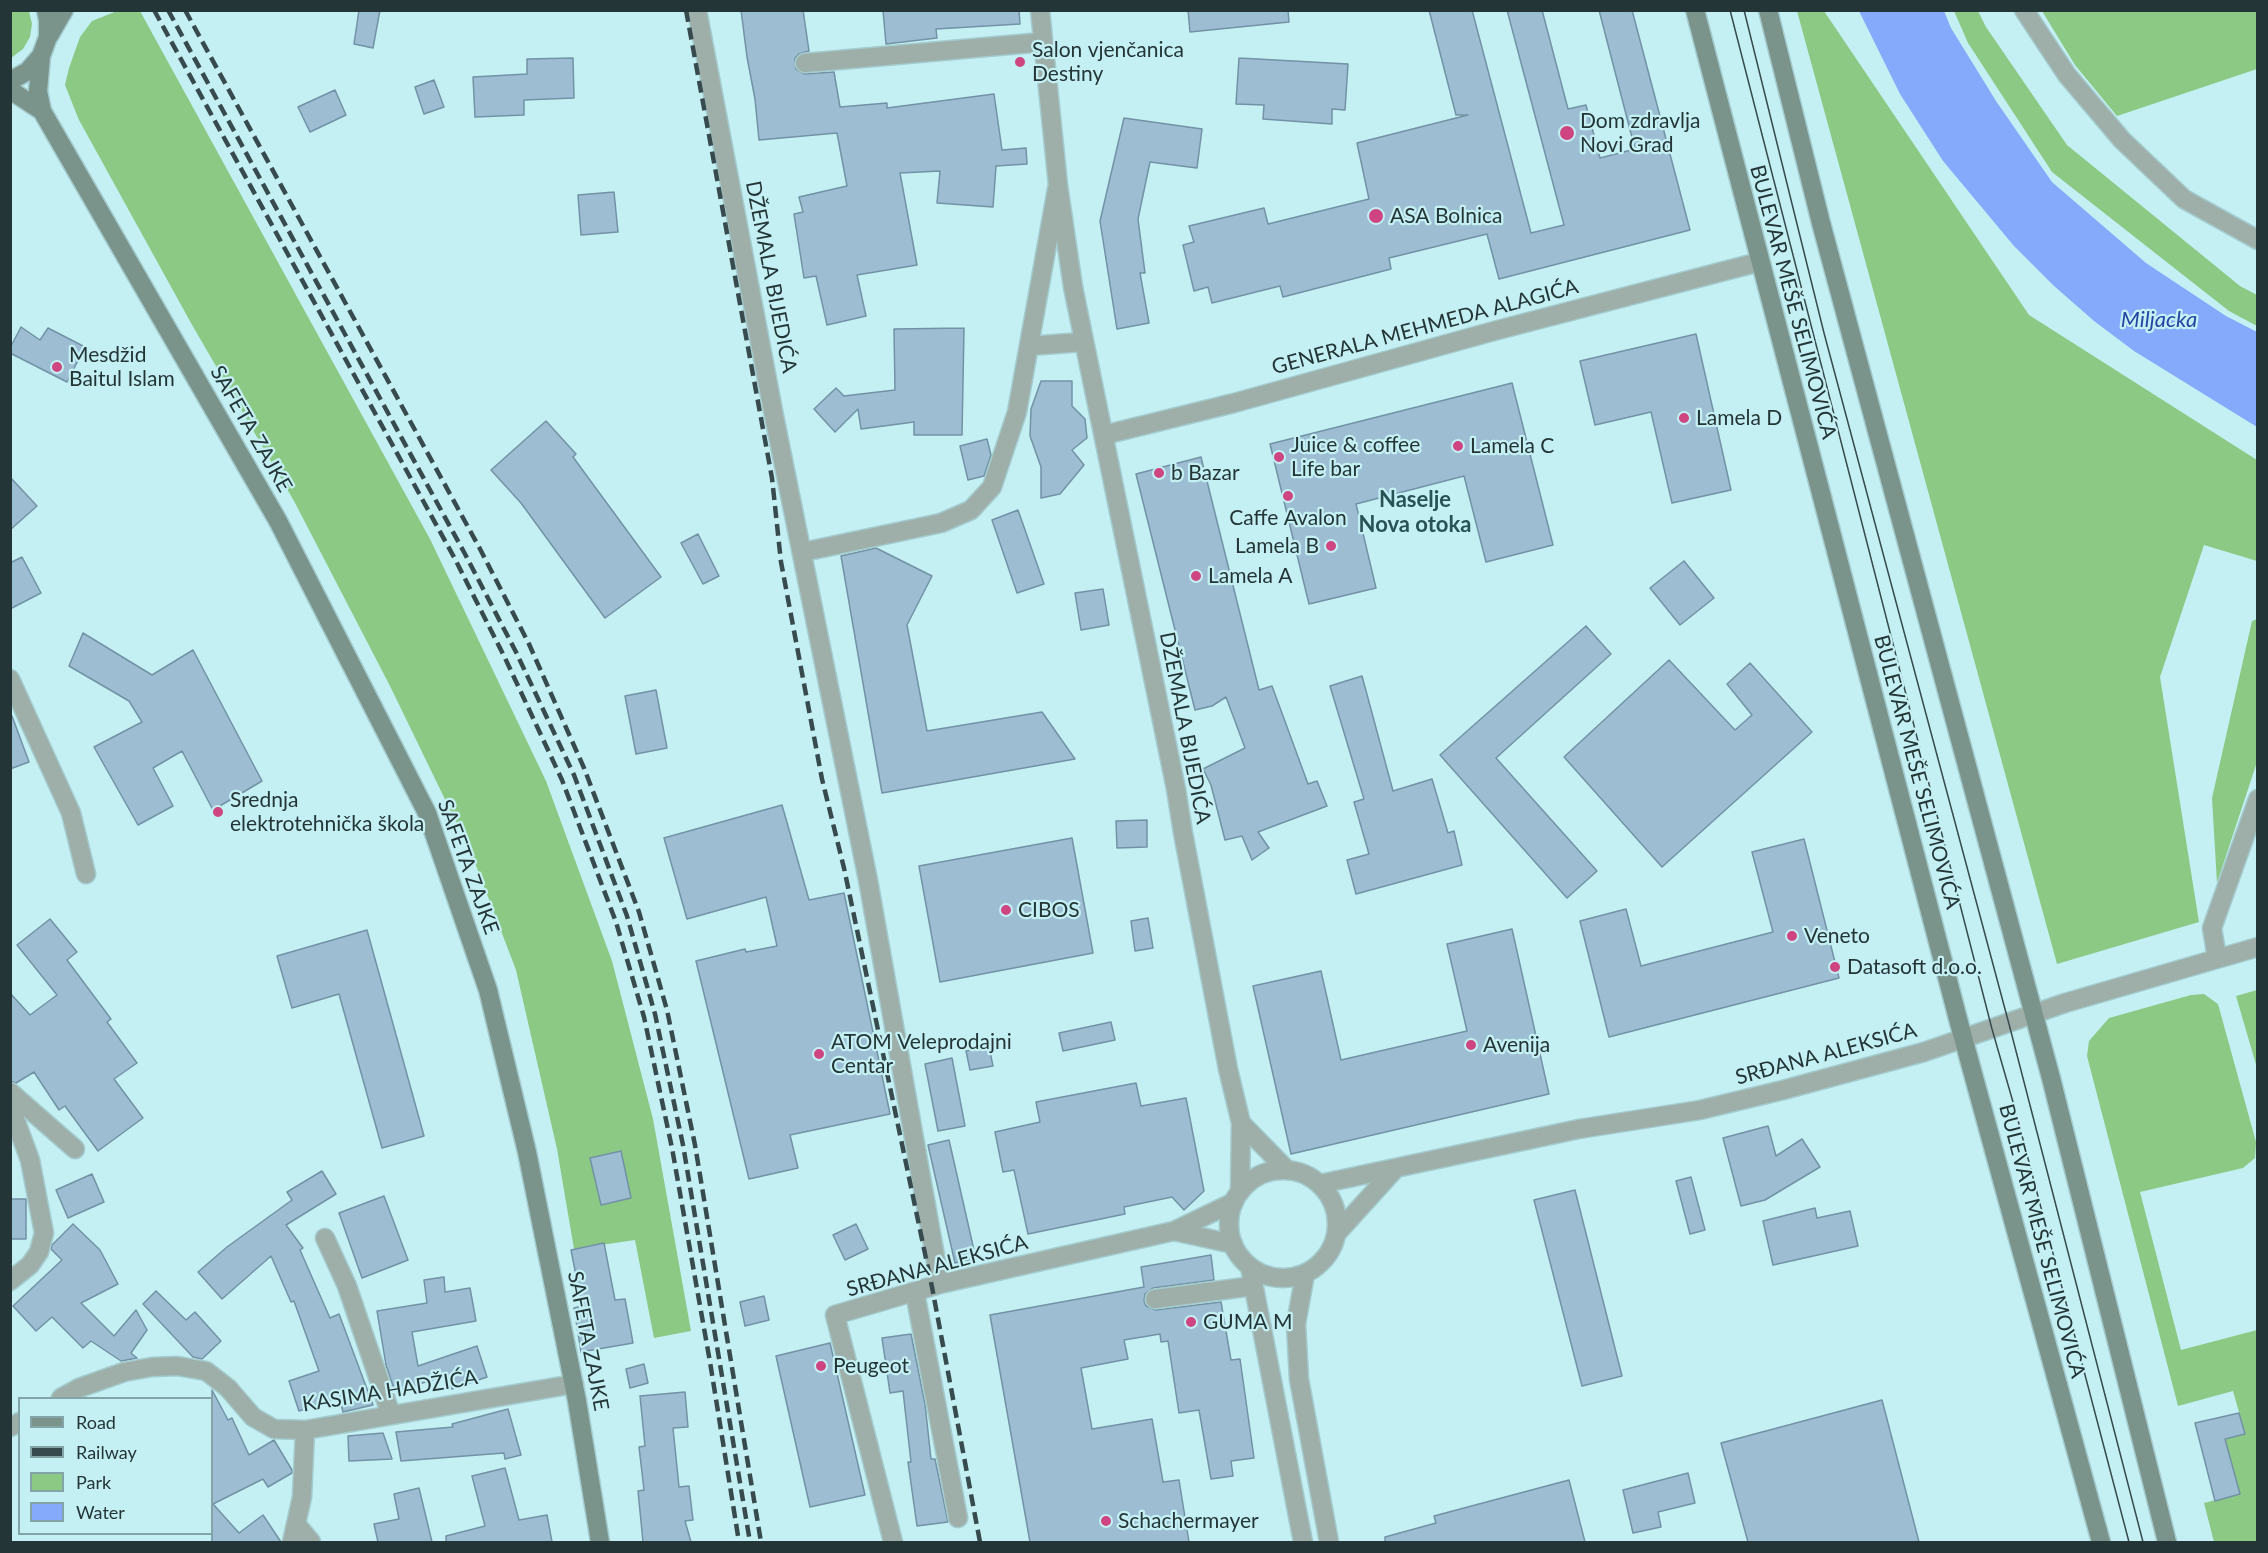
<!DOCTYPE html>
<meta charset="utf-8">
<style>
body{margin:0}
#map{position:relative;width:2268px;height:1553px;overflow:hidden;background:#c4f0f4;font-family:Lato,sans-serif}
canvas{display:block}
.frame{position:absolute;inset:0;border:12px solid #243537;pointer-events:none}
.legend{position:absolute;left:18px;top:1397px;width:195px;height:138px;box-sizing:border-box;background:#c4f0f4;border:2px solid #84a5a8;margin:0;padding:8px 10px;list-style:none;font-size:18px;color:#243537}
.legend li{display:flex;align-items:center;gap:12px;height:30px}
.legend b{width:30px;border:2px solid #84a5a8}
</style>
<div id="map">
<canvas width="2268" height="1553"></canvas>
<div class="frame"></div>
<ul class="legend">
<li><b style="height:8px;background:#7a948b"></b>Road</li>
<li><b style="height:8px;background:#374b4e"></b>Railway</li>
<li><b style="height:16px;background:#8bc984"></b>Park</li>
<li><b style="height:16px;background:#86aafb"></b>Water</li>
</ul>
</div>
<script>
const c = document.querySelector('canvas').getContext('2d');
c.lineJoin = 'round';
function paint(path, color) {
  c.fillStyle = color;
  c.fill(path, 'evenodd');
}
function toPath(rows) {
  const path = new Path2D();
  for (const r of rows) {
    if (r.length === 3) {
      path.moveTo(r[0] + r[2], r[1]);
      path.arc(r[0], r[1], r[2], 0, 2 * Math.PI);
      continue;
    }
    path.moveTo(r[0], r[1]);
    for (let i = 2; i < r.length; i += 2) path.lineTo(r[i], r[i + 1]);
  }
  return path;
}
function strokePath(path, color, width, dash) {
  c.strokeStyle = color;
  c.lineWidth = width;
  c.lineCap = dash ? 'butt' : 'round';
  c.setLineDash(dash || []);
  c.stroke(path);
}
function label(font, color, halo, rows, align = 'center') {
  c.font = font + ' Lato,sans-serif';
  c.lineWidth = 4.5;
  c.setLineDash([]);
  c.textBaseline = 'middle';
  c.strokeStyle = halo;
  c.fillStyle = color;
  for (const [text, x, y, turn = 0] of rows) {
    c.save();
    c.translate(x, y);
    c.rotate((+turn || 0) * Math.PI / 180);
    c.textAlign = isNaN(turn) ? turn : align;
    if (halo) c.strokeText(text, 0, 0);
    c.fillText(text, 0, 0);
    c.restore();
  }
}
paint(toPath([
 [11,10,29,11,32,24,30,37,23,49,11,58],
 [117,11,140,11,430,539,546,781,612,961,653,1119,691,1331,654,1338,635,1240,574,1249,557,1149,516,970,472,855,390,686,294,501,191,323,79,120,65,85,69,68,80,37,92,21],
 [1797,11,1824,11,2029,315,2257,460,2257,561,2204,545,2160,677,2199,922,2057,964],
 [1954,11,1978,11,1986,27,2067,145,2240,286,2257,295,2257,326,2229,311,2052,172,1968,43],
 [2042,11,2257,11,2257,69,2117,116,2075,65],
 [2257,619,2257,762,2217,883,2212,798,2252,621],
 [2257,990,2258,990,2257,1068,2236,996],
 [2204,994,2218,1004,2256,1142,2255,1158,2243,1168,2140,1192,2181,1350,2257,1330,2256,1542,2214,1542,2204,1503,2239,1494,2225,1439,2245,1433,2233,1391,2178,1406,2087,1056,2089,1041,2109,1018,2191,995]
]), '#8bc984');
paint(toPath([
 [1859,11,1944,11,1951,28,1996,101,2052,182,2146,263,2226,316,2257,332,2257,427,2134,351,2094,321,2053,285,2014,246,1943,161,1900,94]
]), '#86aafb');
const building = toPath([
 [359,10,380,10,373,48,354,44,359,10],
 [741,10,803,10,809,51,799,54,795,58,796,69,805,74,834,72,840,107,887,103,887,108,994,94,1002,150,1026,148,1027,164,996,166,993,207,937,203,940,171,900,173,917,265,857,275,866,316,827,325,816,276,804,278,794,214,803,212,799,197,847,186,837,133,759,140,755,99,747,57,741,10],
 [883,10,1019,10,1020,24,936,29,937,38,886,44,883,10],
 [1188,10,1288,10,1289,22,1190,32,1188,10],
 [1429,10,1472,10,1531,233,1564,225,1507,10,1542,10,1568,109,1586,105,1600,158,1635,149,1599,10,1632,10,1690,230,1499,279,1487,234,1389,258,1391,269,1283,297,1280,286,1212,303,1208,287,1194,291,1183,245,1194,242,1189,226,1264,208,1268,224,1369,199,1357,143,1468,115,1456,115,1429,10],
 [573,58,574,98,524,100,524,115,475,117,473,77,527,74,527,59,573,58],
 [1239,58,1348,64,1345,110,1332,109,1332,124,1263,119,1264,105,1236,104,1239,58],
 [434,80,444,107,424,114,415,87,434,80],
 [335,90,346,115,310,132,298,107,335,90],
 [1124,118,1202,129,1197,168,1150,162,1138,219,1145,273,1140,273,1149,323,1117,329,1100,221,1124,118],
 [614,192,618,232,581,235,578,195,614,192],
 [21,327,40,340,48,328,85,347,67,382,10,353,10,348,21,327],
 [964,328,962,435,914,435,914,422,861,429,858,409,835,432,814,409,836,388,844,396,895,390,894,329,964,328],
 [1696,334,1731,490,1672,503,1651,412,1595,425,1580,361,1696,334],
 [1041,381,1072,381,1072,406,1085,419,1087,438,1072,450,1084,465,1060,494,1041,498,1041,467,1030,436,1031,409,1041,381],
 [1512,383,1553,545,1486,562,1464,476,1356,504,1376,588,1309,604,1270,444,1512,383],
 [546,421,576,454,573,457,661,577,605,618,521,503,491,470,546,421],
 [987,439,991,455,984,476,968,480,960,446,987,439],
 [1201,457,1259,690,1272,686,1308,784,1317,781,1327,806,1258,832,1269,848,1252,860,1242,836,1225,840,1211,785,1203,769,1245,748,1226,697,1212,706,1195,710,1136,474,1201,457],
 [10,477,37,506,10,530,10,477],
 [1018,510,1044,584,1017,593,992,520,1018,510],
 [698,534,719,576,703,584,681,543,698,534],
 [876,548,932,576,907,625,927,731,1042,712,1075,759,882,793,841,556,876,548],
 [22,557,41,593,10,609,10,563,22,557],
 [1684,561,1714,598,1680,625,1650,588,1684,561],
 [1103,589,1109,625,1081,630,1075,593,1103,589],
 [1586,626,1611,654,1496,758,1597,871,1567,898,1440,755,1586,626],
 [83,633,152,675,193,650,262,781,213,810,182,751,153,768,173,806,138,825,94,747,142,722,129,701,69,666,83,633],
 [1669,660,1735,730,1752,715,1727,684,1750,663,1812,732,1662,867,1564,757,1669,660],
 [1362,676,1393,791,1432,779,1448,833,1454,831,1462,865,1356,894,1347,860,1369,854,1354,802,1364,799,1330,686,1362,676],
 [656,690,667,748,636,754,625,696,656,690],
 [10,716,12,716,29,762,10,769,10,716],
 [782,805,809,900,844,893,890,1114,790,1135,798,1168,749,1179,696,961,745,949,746,952,777,946,766,897,687,919,664,838,782,805],
 [1147,820,1147,847,1117,848,1116,821,1147,820],
 [1072,838,1093,953,940,982,919,866,1072,838],
 [1804,839,1839,978,1609,1037,1580,921,1626,909,1641,966,1773,932,1752,852,1804,839],
 [1148,918,1153,948,1135,951,1131,921,1148,918],
 [50,919,77,952,67,960,111,1019,107,1022,137,1063,114,1079,143,1118,98,1151,65,1106,59,1110,34,1072,16,1083,10,1081,10,993,30,1015,57,995,17,945,50,919],
 [1512,929,1549,1094,1291,1154,1253,986,1321,971,1341,1060,1467,1031,1447,944,1512,929],
 [367,930,424,1136,382,1148,339,994,292,1008,277,956,367,930],
 [1111,1022,1115,1040,1063,1051,1059,1033,1111,1022],
 [989,1047,993,1066,970,1070,966,1051,989,1047],
 [952,1058,965,1126,938,1131,925,1064,952,1058],
 [1136,1083,1141,1106,1186,1098,1204,1191,1184,1210,1172,1197,1124,1207,1125,1214,1028,1234,1014,1170,1003,1172,995,1132,1040,1122,1036,1102,1136,1083],
 [1768,1126,1776,1156,1802,1139,1820,1167,1765,1200,1741,1206,1723,1138,1768,1126],
 [949,1140,976,1259,955,1263,928,1145,949,1140],
 [621,1151,631,1198,601,1205,590,1158,621,1151],
 [322,1171,336,1194,286,1225,303,1248,300,1250,330,1318,339,1314,373,1405,343,1412,339,1397,299,1411,289,1381,319,1371,294,1301,291,1302,271,1256,222,1299,198,1272,227,1247,292,1200,287,1192,322,1171],
 [92,1174,104,1202,68,1218,56,1190,92,1174],
 [1691,1177,1705,1230,1690,1234,1676,1181,1691,1177],
 [1575,1190,1622,1376,1582,1386,1534,1200,1575,1190],
 [384,1196,408,1260,362,1278,339,1213,384,1196],
 [10,1199,26,1199,26,1239,10,1239,10,1199],
 [1815,1208,1817,1218,1850,1211,1858,1246,1773,1265,1763,1221,1815,1208],
 [73,1224,100,1250,118,1284,81,1303,114,1336,136,1310,147,1330,131,1353,137,1358,121,1361,91,1341,83,1348,52,1317,36,1331,13,1306,62,1260,51,1249,52,1245,73,1224],
 [856,1224,868,1249,845,1260,833,1235,856,1224],
 [604,1243,615,1300,625,1299,633,1343,581,1352,574,1308,582,1306,571,1250,604,1243],
 [1211,1255,1214,1280,1153,1288,1145,1294,1144,1301,1146,1306,1156,1310,1221,1302,1231,1360,1240,1359,1254,1458,1231,1461,1233,1476,1211,1479,1199,1410,1179,1413,1168,1341,1161,1342,1160,1334,1124,1340,1128,1359,1081,1368,1092,1429,1152,1419,1163,1482,1179,1480,1189,1542,1030,1542,990,1315,1144,1287,1141,1267,1211,1255],
 [444,1277,445,1292,470,1288,476,1321,412,1332,418,1366,477,1346,487,1377,452,1389,447,1375,395,1392,386,1365,377,1311,427,1303,424,1280,444,1277],
 [156,1291,186,1320,195,1312,221,1341,202,1359,193,1357,143,1304,156,1291],
 [764,1296,769,1320,745,1326,740,1302,764,1296],
 [911,1334,925,1404,931,1459,935,1459,948,1522,917,1526,908,1462,911,1462,903,1391,890,1393,882,1338,911,1334],
 [830,1343,865,1495,810,1507,776,1356,830,1343],
 [644,1364,648,1383,630,1388,626,1369,644,1364],
 [212,1390,228,1420,232,1418,249,1455,274,1440,292,1470,292,1473,268,1487,263,1479,213,1504,239,1533,263,1515,281,1542,212,1542,212,1390],
 [685,1392,688,1427,673,1428,679,1487,689,1486,693,1520,685,1521,691,1542,643,1542,638,1491,644,1490,639,1447,645,1446,640,1396,685,1392],
 [1882,1400,1919,1542,1748,1542,1721,1443,1882,1400],
 [508,1409,521,1455,505,1459,504,1453,401,1461,396,1432,453,1427,452,1424,508,1409],
 [2239,1413,2245,1434,2225,1439,2240,1494,2215,1501,2195,1423,2239,1413],
 [383,1433,392,1459,349,1461,348,1436,383,1433],
 [505,1468,519,1520,547,1515,552,1542,446,1542,446,1536,485,1526,472,1476,505,1468],
 [1688,1473,1695,1503,1658,1512,1661,1527,1633,1533,1623,1490,1688,1473],
 [1569,1480,1585,1542,1385,1542,1385,1537,1436,1523,1434,1516,1569,1480],
 [419,1488,432,1542,378,1542,374,1524,399,1519,394,1494,419,1488]
]);
paint(building, '#9dbed2');
strokePath(building, '#7292a5', 1.5);
const minor = toPath([
 [697,10,774,416,868,880,940,1284],
 [2024,10,2067,75,2122,140,2184,199,2258,240],
 [805,63,1043,42],
 [1029,346,1083,342],
 [1104,435,1234,403,1494,331,1759,262],
 [803,552,941,523,971,510,992,487,1017,412,1057,189],
 [10,679,71,813,86,874],
 [2217,958,2212,928,2258,799],
 [10,1092,75,1149],
 [10,1106,30,1160,44,1233,39,1252,30,1265,10,1281],
 [1320,1184,1579,1129,1700,1110,1783,1090,1924,1052,2065,1003,2258,947],
 [1174,1231,1233,1244],
 [1337,1233,1396,1168],
 [325,1238,347,1286,391,1415],
 [915,1293,958,1518],
 [1155,1299,1253,1286],
 [61,1398,79,1388,124,1372,152,1367,177,1366,206,1371,228,1388,253,1417,274,1429,305,1430,574,1384],
 [10,1427,20,1422],
 [297,1525,311,1542],
 [292,1542,302,1497,305,1430],
 [893,1542,835,1315,940,1284,1174,1231,1234,1202]
]);
const tertiary = toPath([
 [1040,10,1058,185,1073,287,1176,789,1183,833,1228,1069,1241,1123,1240,1192],
 [1241,1123,1287,1170],
 [1283,1224,54],
 [1250,1267,1303,1542],
 [1305,1274,1296,1324,1299,1379,1329,1542]
]);
const secondary = toPath([
 [1695,10,1958,1019,2101,1542],
 [1768,10,1821,223,2051,1078,2167,1542],
 [49,36,64,10],
 [41,56,38,91,42,111,278,521,427,813,488,990,527,1152,577,1401,600,1542],
 [10,81,28,71,41,56,48,37,48,20,46,10],
 [10,90,42,111]
]);
strokePath(minor, '#a4cbce', 21);
strokePath(tertiary, '#a4cbce', 21);
strokePath(secondary, '#a4cbce', 21);
strokePath(minor, '#9eafa9', 18);
strokePath(tertiary, '#9eafa9', 18);
strokePath(secondary, '#7a948b', 18);
strokePath(toPath([
 [1730,10,1992,1029,2015,1109,2129,1542],
 [1744,10,1824,333,2009,1024,2143,1542]
]), '#374b4e', 1.5);
strokePath(toPath([
 [154,10,455,559,505,658,562,780,616,922,644,1017,672,1148,710,1362,739,1542],
 [168,10,465,554,516,652,574,775,627,916,655,1014,683,1145,750,1542],
 [185,10,479,547,529,644,584,768,639,912,667,1010,695,1145,761,1542],
 [686,10,772,478,781,562,822,779,844,868,932,1287,980,1542]
]), '#374b4e', 4.5, [12, 6]);
for (const [x, y, r, color] of [
 [1020,62,6,"#ce4581"],
 [1567,133,8,"#ce4581"],
 [1376,216,8,"#ce4581"],
 [57,367,6,"#ce4581"],
 [1684,418,6,"#ce4581"],
 [1458,446,6,"#ce4581"],
 [1279,457,6,"#ce4581"],
 [1159,473,6,"#ce4581"],
 [1288,496,6,"#ce4581"],
 [1331,546,6,"#ce4581"],
 [1196,576,6,"#ce4581"],
 [218,812,6,"#ce4581"],
 [1006,910,6,"#ce4581"],
 [1792,936,6,"#ce4581"],
 [1835,967,6,"#ce4581"],
 [1471,1045,6,"#ce4581"],
 [819,1054,6,"#ce4581"],
 [1191,1322,6,"#ce4581"],
 [821,1366,6,"#ce4581"],
 [1106,1521,6,"#ce4581"]
]) {
  const dot = new Path2D();
  dot.arc(x, y, r, 0, 2 * Math.PI);
  c.fillStyle = color;
  c.fill(dot);
  strokePath(dot, '#c4f0f4', 2);
}
label('21px', '#243537', '#c4f0f4', [
 ["Salon vjenčanica",1032,50],
 ["Destiny",1032,74],
 ["Dom zdravlja",1580,121],
 ["Novi Grad",1580,145],
 ["ASA Bolnica",1390,216],
 ["Mesdžid",69,355],
 ["Baitul Islam",69,379],
 ["Lamela D",1696,418],
 ["Juice & coffee",1291,445],
 ["Life bar",1291,469],
 ["Lamela C",1470,446],
 ["b Bazar",1171,473],
 ["Caffe Avalon",1288,518,"center"],
 ["Lamela B",1319,546,"right"],
 ["Lamela A",1208,576],
 ["Srednja",230,800],
 ["elektrotehnička škola",230,824],
 ["CIBOS",1018,910],
 ["Veneto",1804,936],
 ["Datasoft d.o.o.",1847,967],
 ["ATOM Veleprodajni",831,1042],
 ["Centar",831,1066],
 ["Avenija",1483,1045],
 ["GUMA M",1203,1322],
 ["Peugeot",833,1366],
 ["Schachermayer",1118,1521]
], 'left');
label('21px', '#243537', '#c4f0f4', [
 ["DŽEMALA BIJEDIĆA",771,277,79],
 ["BULEVAR MEŠE SELIMOVIĆA",1793,302,75],
 ["GENERALA MEHMEDA ALAGIĆA",1425,327,-15],
 ["SAFETA ZAJKE",251,429,60],
 ["DŽEMALA BIJEDIĆA",1185,728,79],
 ["BULEVAR MEŠE SELIMOVIĆA",1917,772,75],
 ["SAFETA ZAJKE",468,867,70],
 ["SRĐANA ALEKSIĆA",1826,1054,-15],
 ["BULEVAR MEŠE SELIMOVIĆA",2042,1241,75],
 ["SRĐANA ALEKSIĆA",937,1266,-15],
 ["SAFETA ZAJKE",588,1341,79],
 ["KASIMA HADŽIĆA",390,1391,-9]
]);
label('italic 22px', '#2447a3', '#c4f0f4', [
 ["Miljacka",2159,320]
]);
label('bold 22px', '#295255', '#c4f0f4', [
 ["Naselje",1415,500],
 ["Nova otoka",1415,525]
]);
</script>
